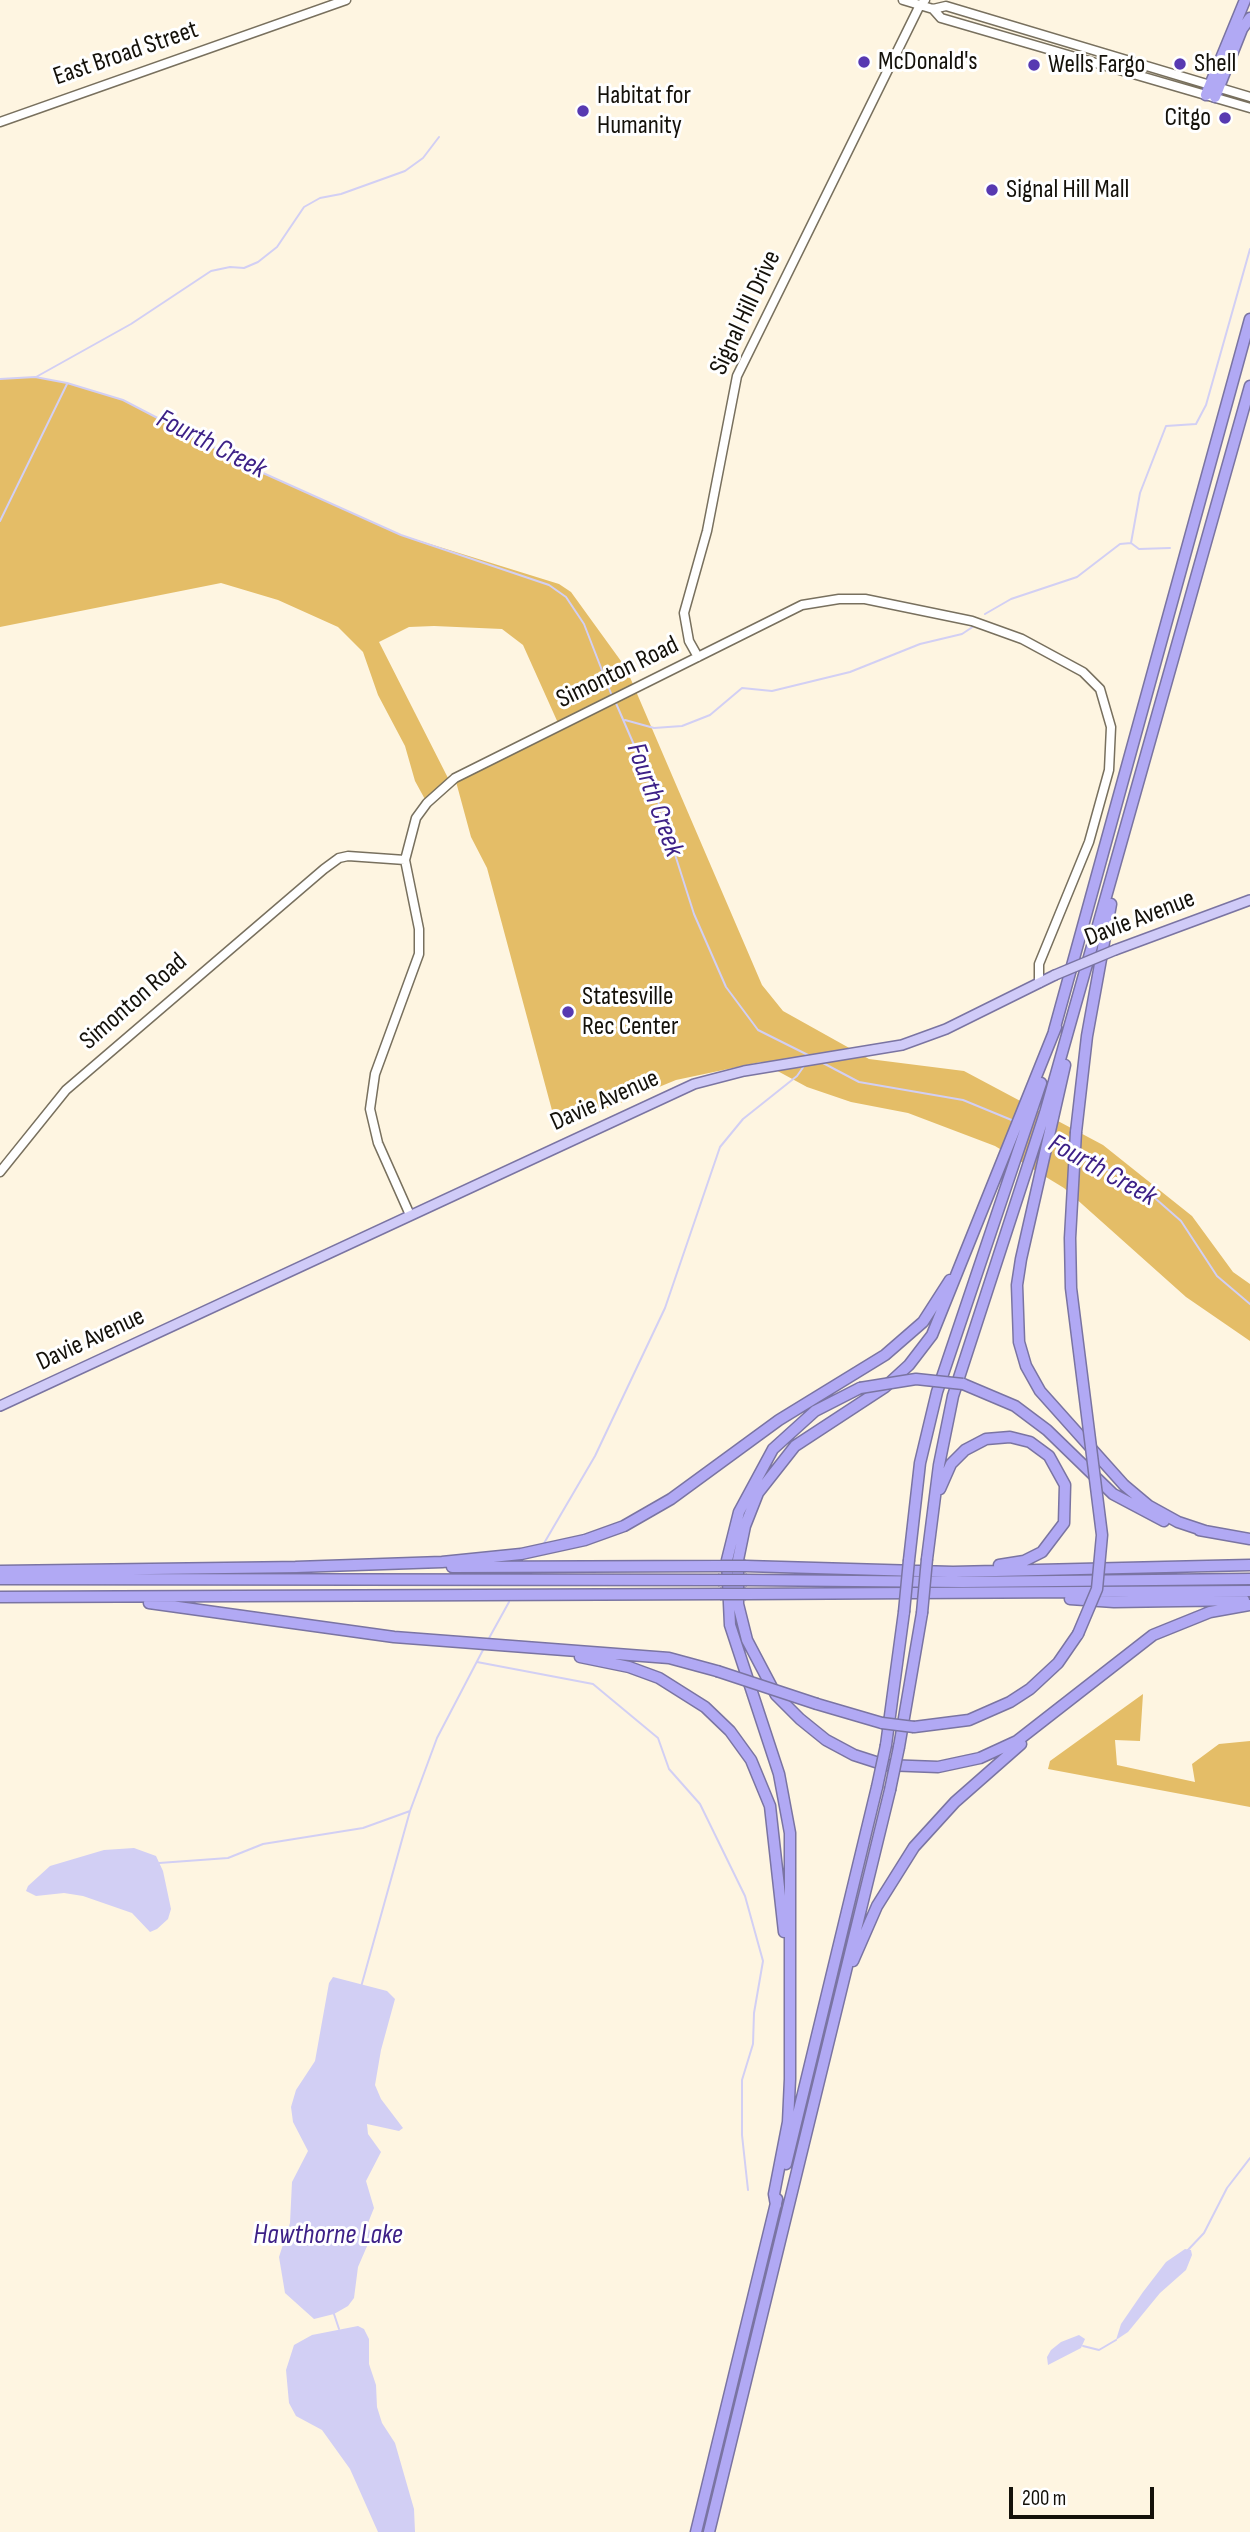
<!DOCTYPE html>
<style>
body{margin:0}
#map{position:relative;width:1250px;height:2532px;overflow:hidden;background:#fef5e1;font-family:"Sofia Sans Condensed",sans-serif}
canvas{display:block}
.scale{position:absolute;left:1009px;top:2487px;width:145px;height:32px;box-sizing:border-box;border:4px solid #14110a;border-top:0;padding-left:9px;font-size:21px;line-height:24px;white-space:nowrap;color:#14110a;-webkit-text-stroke:5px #fff;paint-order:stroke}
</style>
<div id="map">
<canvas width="1250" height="2532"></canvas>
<div class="scale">200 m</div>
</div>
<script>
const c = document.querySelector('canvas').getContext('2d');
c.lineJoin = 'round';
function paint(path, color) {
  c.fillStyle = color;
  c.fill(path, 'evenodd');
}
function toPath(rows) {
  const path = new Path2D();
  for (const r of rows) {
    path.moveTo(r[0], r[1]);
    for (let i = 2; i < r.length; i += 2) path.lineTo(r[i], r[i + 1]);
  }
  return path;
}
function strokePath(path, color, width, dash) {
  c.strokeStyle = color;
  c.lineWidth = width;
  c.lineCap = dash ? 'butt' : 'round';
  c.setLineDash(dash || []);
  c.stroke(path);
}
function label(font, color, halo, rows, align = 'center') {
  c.font = font + ' "Sofia Sans Condensed",sans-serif';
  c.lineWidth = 6;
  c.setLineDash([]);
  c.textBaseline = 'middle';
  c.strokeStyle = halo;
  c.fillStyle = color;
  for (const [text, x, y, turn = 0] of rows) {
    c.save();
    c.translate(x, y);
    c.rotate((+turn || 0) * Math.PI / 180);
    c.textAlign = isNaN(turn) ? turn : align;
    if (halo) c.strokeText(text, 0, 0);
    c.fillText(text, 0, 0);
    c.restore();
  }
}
paint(toPath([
 [35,377,67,383,123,400,263,473,401,535,559,584,571,592,626,668,762,985,783,1011,869,1059,964,1071,1103,1145,1192,1216,1233,1272,1250,1284,1250,1341,1186,1297,1064,1188,995,1146,908,1113,851,1102,807,1087,761,1062,676,1080,557,1129,487,868,471,837,455,778,558,723,523,645,502,629,434,626,409,627,379,642,450,782,427,803,415,781,405,746,378,695,363,652,338,627,278,600,221,583,0,627,0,379],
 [1143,1694,1140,1741,1115,1740,1117,1765,1195,1782,1192,1764,1219,1744,1250,1741,1250,1807,1048,1769,1050,1761]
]), '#e4bd67');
paint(toPath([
 [134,1848,156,1856,163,1871,171,1909,168,1919,157,1929,150,1932,132,1913,83,1896,64,1893,36,1896,26,1891,28,1886,50,1866,104,1850],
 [333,1977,387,1991,395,1999,381,2050,375,2085,381,2099,403,2128,399,2131,367,2124,368,2134,381,2152,366,2181,374,2208,368,2223,371,2237,358,2267,354,2298,348,2306,334,2314,314,2319,285,2293,279,2257,290,2223,292,2182,308,2151,293,2122,291,2107,296,2090,315,2061,329,1983],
 [1185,2249,1191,2250,1192,2255,1186,2270,1160,2293,1128,2332,1116,2340,1121,2324,1143,2292,1166,2262],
 [358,2326,364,2329,369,2339,369,2364,376,2385,377,2407,382,2423,395,2443,414,2509,415,2532,378,2532,350,2469,322,2430,296,2416,289,2403,286,2370,294,2345,312,2335],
 [1079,2335,1085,2339,1081,2348,1048,2365,1047,2357,1051,2350,1061,2342]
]), '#d2cff4');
strokePath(toPath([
 [36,377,131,324,211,271,230,267,244,268,258,262,277,247,304,207,320,198,341,194,405,171,423,158,439,137],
 [0,379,35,377,67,383,123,400,263,473,401,535,549,585,566,597,584,624,612,696],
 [0,521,67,384],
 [1131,543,1139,549,1170,548],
 [985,614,1011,599,1077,577,1120,544,1131,543,1140,493,1166,426,1196,424,1206,405,1250,249],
 [615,701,657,798,694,914,726,987,758,1030,812,1057],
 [625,720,654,728,682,726,710,715,742,688,772,691,850,672,920,644,962,634,974,626],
 [823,1063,859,1082,963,1100,1014,1121],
 [1052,1142,1072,1153],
 [1080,1158,1118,1174,1148,1192,1181,1221,1217,1276,1250,1304],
 [543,1545,595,1456,665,1308,720,1147,743,1119,797,1076,804,1066],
 [488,1640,509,1602],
 [477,1662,593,1684,658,1738,669,1769,700,1804,745,1896,763,1961,754,2013,753,2044,742,2080,742,2135,748,2190],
 [159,1863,228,1858,263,1844,363,1828,410,1811],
 [361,1987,410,1811,437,1738,484,1648],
 [1187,2251,1204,2233,1227,2188,1250,2158],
 [334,2314,339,2329],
 [1083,2346,1099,2350,1116,2340]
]), '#d2cff4', 2);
const secondary = toPath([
 [903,0,933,9,946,6,1250,97],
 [933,9,941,18,1250,108],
 [0,122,346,0],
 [698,657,689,641,684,613,707,531,737,376,919,7,925,0],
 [0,1172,66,1090,324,869,339,858,348,856,405,860],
 [410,1215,378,1143,370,1109,375,1074,419,954,419,929,405,860,416,818,427,803,455,778,802,605,839,599,865,599,972,621,1022,639,1083,672,1100,689,1111,727,1109,770,1089,842,1039,964,1039,983]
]);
const primary = toPath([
 [1115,950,1250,900],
 [0,1406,694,1084,744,1071,902,1045,946,1029,1055,975]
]);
const highway = toPath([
 [1206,95,1245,0],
 [1215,97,1242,29,1250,18],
 [1056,1027,932,1335,909,1365,885,1387,795,1446,758,1493,745,1526,738,1560,738,1604,747,1640,776,1695,800,1719,826,1740,854,1755,885,1765,938,1767,980,1758,1017,1741,1153,1635,1210,1612,1250,1605],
 [1054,1031,1250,319],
 [1065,1065,1021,1259,1017,1285,1019,1342,1026,1366,1040,1391,1124,1485,1149,1506,1178,1522,1205,1531],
 [1076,1132,1087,1036,1111,904],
 [963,1384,1015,1406,1047,1430,1113,1494,1164,1521],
 [940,1489,951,1464,965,1450,986,1439,1010,1437,1030,1442,1049,1456,1065,1485,1064,1523,1042,1552,1024,1561,999,1565],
 [1199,1530,1250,1539],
 [927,1559,939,1465,953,1396,1045,1113,1250,386],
 [909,1560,920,1463,937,1392,1041,1083],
 [746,1566,953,1572,1250,1565],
 [296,1567,442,1562,521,1554,585,1540,624,1526,671,1499,779,1420,885,1355,923,1322,950,1280],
 [452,1567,721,1566],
 [0,1571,301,1567],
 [0,1579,718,1580],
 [747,1580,962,1582,1250,1579],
 [746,1594,1250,1591],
 [0,1597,720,1594],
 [1070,1599,1114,1602,1244,1600],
 [149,1603,394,1637,669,1658,717,1671],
 [580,1657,629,1667,659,1678,705,1707,730,1731,751,1760,770,1806,784,1932],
 [817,1704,882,1723],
 [914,1727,969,1720,1010,1702,1030,1689,1058,1663,1078,1634],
 [886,1745,904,1612],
 [899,1747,922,1613],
 [853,1961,877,1906,914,1847,955,1802,1021,1744],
 [786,2164,877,1787],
 [776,2205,774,2194,788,2122,790,2079,790,1833,779,1774,730,1625,727,1560,739,1512,773,1449,815,1411,860,1388],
 [696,2532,777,2199],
 [709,2532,890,1790]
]);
strokePath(secondary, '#78705e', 11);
strokePath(primary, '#7a74a2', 12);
strokePath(highway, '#7a74a2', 13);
strokePath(secondary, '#fff', 8);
strokePath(primary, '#d0cbf8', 9);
strokePath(highway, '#b1a9f4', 10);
const primaryBridge = toPath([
 [1055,975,1115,950]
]);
const highwayBridge = toPath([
 [1076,1132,1070,1238,1071,1288,1102,1535,1097,1589,1078,1634],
 [860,1388,916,1379,963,1384],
 [721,1566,746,1566],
 [718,1580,747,1580],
 [720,1594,746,1594],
 [904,1612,909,1560],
 [922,1613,927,1559],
 [717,1671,817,1704],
 [882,1723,914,1727],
 [877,1787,886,1745],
 [890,1790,899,1747]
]);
strokePath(primaryBridge, '#7a74a2', 12, []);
strokePath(highwayBridge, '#7a74a2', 13, []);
strokePath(primaryBridge, '#d0cbf8', 9);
strokePath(highwayBridge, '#b1a9f4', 10);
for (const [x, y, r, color] of [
 [864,62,7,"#5739b1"],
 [1180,64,7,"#5739b1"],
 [1034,65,7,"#5739b1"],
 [583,111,7,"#5739b1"],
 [1225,118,7,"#5739b1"],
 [992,190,7,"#5739b1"],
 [568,1012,7,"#5739b1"]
]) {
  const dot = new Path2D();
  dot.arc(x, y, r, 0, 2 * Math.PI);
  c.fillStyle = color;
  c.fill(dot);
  strokePath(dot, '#fff', 2.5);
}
label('26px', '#14110a', '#fff', [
 ["East Broad Street",126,54,-19],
 ["Signal Hill Drive",746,313,-65],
 ["Simonton Road",618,673,-26],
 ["Davie Avenue",1140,919,-21],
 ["Simonton Road",134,1002,-41],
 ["Davie Avenue",605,1101,-24],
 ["Davie Avenue",91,1340,-25]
]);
label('26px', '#14110a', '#fff', [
 ["McDonald's",878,62],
 ["Shell",1194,64],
 ["Wells Fargo",1048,65],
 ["Habitat for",597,96],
 ["Humanity",597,126],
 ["Citgo",1211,118,"right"],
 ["Signal Hill Mall",1006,190],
 ["Statesville",582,997],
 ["Rec Center",582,1027]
], 'left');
label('italic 28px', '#3d2187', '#fff', [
 ["Fourth Creek",211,445,27],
 ["Fourth Creek",654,800,70],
 ["Fourth Creek",1102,1171,29],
 ["Hawthorne Lake",328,2236]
]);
</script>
